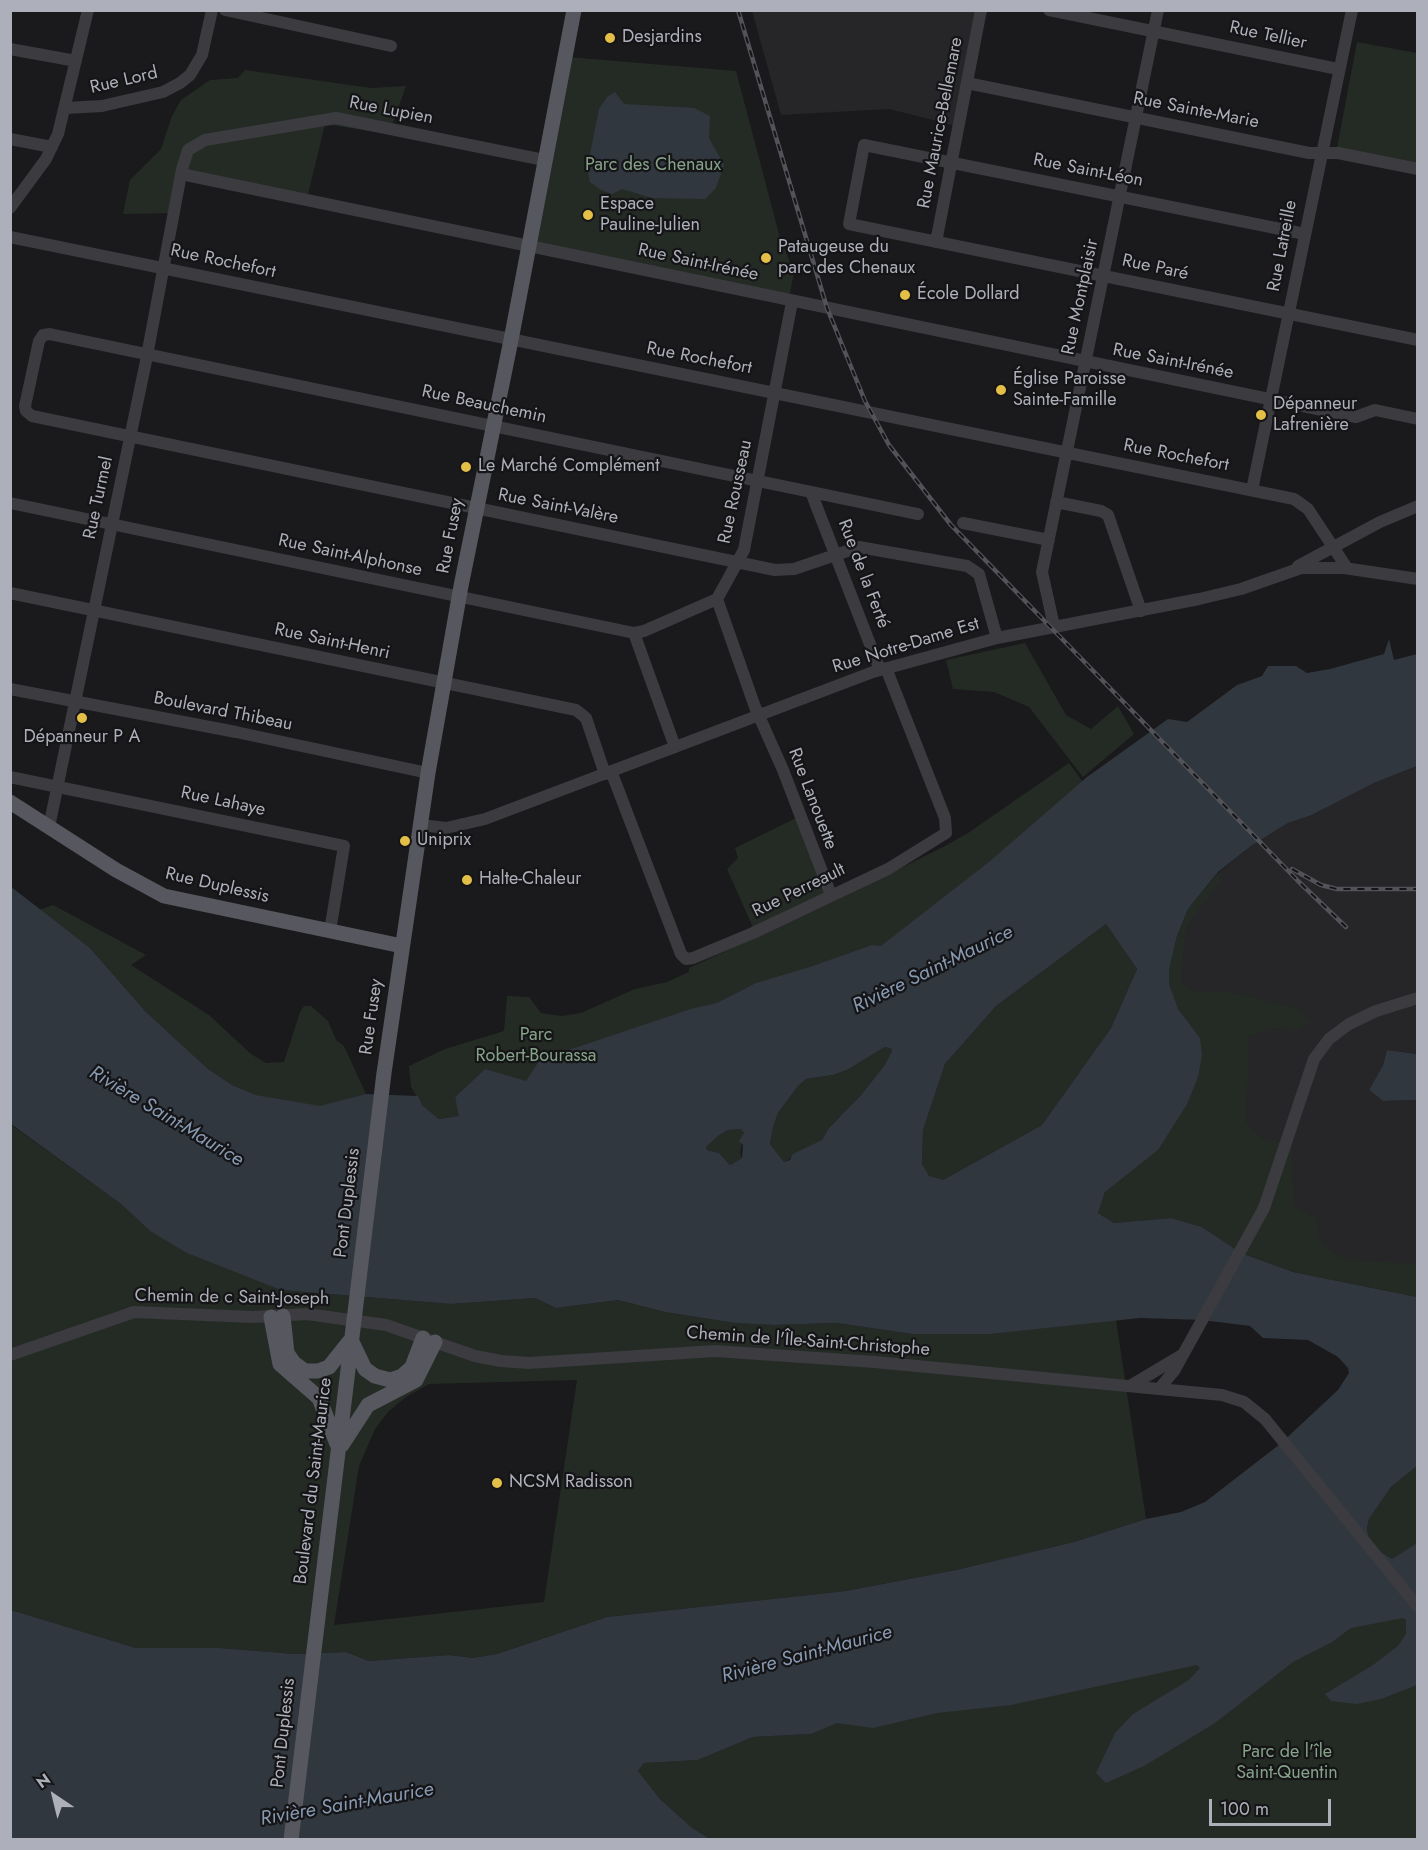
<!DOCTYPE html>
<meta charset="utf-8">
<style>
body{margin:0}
#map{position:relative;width:1428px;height:1850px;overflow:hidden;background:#1a191b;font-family:Jost,sans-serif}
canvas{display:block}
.frame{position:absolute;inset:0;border:12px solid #adb0ba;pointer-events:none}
.north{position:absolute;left:24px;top:1766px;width:60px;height:60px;-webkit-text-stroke:4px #151416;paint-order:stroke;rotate:325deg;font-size:16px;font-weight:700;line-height:24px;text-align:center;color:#adb0ba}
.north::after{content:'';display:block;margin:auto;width:21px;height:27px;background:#adb0ba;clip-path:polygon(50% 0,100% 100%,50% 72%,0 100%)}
.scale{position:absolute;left:1209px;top:1799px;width:122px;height:27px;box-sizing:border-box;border:3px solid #adb0ba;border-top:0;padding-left:8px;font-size:18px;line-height:21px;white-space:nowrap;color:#adb0ba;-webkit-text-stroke:4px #151416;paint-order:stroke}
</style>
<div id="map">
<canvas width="1428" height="1850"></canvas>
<div class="frame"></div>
<div class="north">N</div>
<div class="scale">100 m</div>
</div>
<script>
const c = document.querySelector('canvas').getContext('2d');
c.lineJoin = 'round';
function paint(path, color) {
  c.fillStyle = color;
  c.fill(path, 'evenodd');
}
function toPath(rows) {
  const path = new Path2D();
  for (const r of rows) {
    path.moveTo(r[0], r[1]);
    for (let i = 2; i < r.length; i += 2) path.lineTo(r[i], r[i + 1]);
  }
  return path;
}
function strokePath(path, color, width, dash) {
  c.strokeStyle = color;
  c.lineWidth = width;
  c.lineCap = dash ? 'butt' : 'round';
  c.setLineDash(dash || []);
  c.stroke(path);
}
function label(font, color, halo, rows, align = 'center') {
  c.font = font + ' Jost,sans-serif';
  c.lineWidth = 4.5;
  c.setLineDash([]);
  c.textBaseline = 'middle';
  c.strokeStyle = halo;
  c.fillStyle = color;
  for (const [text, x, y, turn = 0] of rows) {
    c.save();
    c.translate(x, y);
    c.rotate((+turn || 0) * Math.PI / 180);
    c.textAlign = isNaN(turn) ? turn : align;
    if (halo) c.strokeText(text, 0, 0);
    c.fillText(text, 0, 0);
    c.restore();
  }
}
paint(toPath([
 [752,11,980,11,957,126,889,109,781,115],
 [1417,766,1417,1054,1387,1050,1383,1065,1369,1090,1383,1101,1417,1100,1417,1297,1105,1192,1169,984,1188,909,1218,873,1251,846,1288,823,1312,815,1374,783]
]), '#262528');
paint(toPath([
 [1357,42,1417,53,1417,169,1336,153],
 [567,57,736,71,779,234,794,273,789,298,535,246],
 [245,70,371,88,406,86,389,134,325,124,306,203,181,178,174,213,123,214,130,180,161,149,172,116,181,100,210,80,238,78],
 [1025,643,1066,715,1091,729,1118,706,1134,734,1083,777,1029,707,994,692,953,689,946,660],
 [1069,763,1085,785,884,950,521,1090,485,1069,455,1097,460,1116,439,1119,422,1105,411,1087,409,1066,445,1049,504,1031,507,996,529,997,541,1013,562,1016,581,1013,635,989,667,982,689,972,689,968,835,901,943,847,968,833],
 [796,818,829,898,754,930,727,869,738,858,735,848],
 [1218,873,1221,880,1186,927,1181,982,1193,991,1232,992,1297,1008,1310,1022,1296,1030,1273,1028,1248,1036,1249,1076,1245,1101,1246,1122,1261,1139,1287,1143,1292,1150,1294,1207,1317,1218,1319,1238,1332,1253,1349,1260,1417,1264,1417,1297,1293,1272,1241,1253,1202,1227,1171,1218,1114,1223,1098,1213,1105,1192,1158,1150,1200,1038,1178,1009,1169,984,1169,970,1177,936,1188,909],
 [53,905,146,955,131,965,209,1015,251,1054,266,1063,284,1062,300,1012,304,1006,311,1006,328,1021,336,1040,344,1046,366,1094,320,1107,256,1095,232,1085,208,1069,146,1012,90,948,39,910],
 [1106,924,1137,969,1111,1028,1042,1125,943,1180,929,1177,922,1164,923,1130,945,1064,996,1006],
 [885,1047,892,1049,891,1053,884,1066,861,1095,828,1129,822,1140,784,1162,770,1144,773,1127,778,1113,798,1086,806,1079,833,1075,847,1070],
 [10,1124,121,1204,150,1231,281,1290,451,1304,535,1298,556,1308,618,1300,665,1312,735,1323,773,1325,837,1323,912,1334,991,1334,1116,1320,1146,1519,1074,1542,956,1570,846,1591,607,1617,497,1654,473,1658,449,1655,369,1661,346,1652,295,1654,220,1648,136,1648,11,1610],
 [577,1380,544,1602,334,1625,359,1466,375,1429,388,1412,406,1397,429,1384],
 [741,1129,744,1133,740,1153,742,1158,737,1161,730,1165,719,1153,707,1150,706,1147,718,1136,728,1130],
 [1417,1466,1417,1546,1416,1544,1392,1559,1370,1545,1367,1528,1369,1519,1391,1487],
 [1417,1588,1417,1839,710,1839,691,1827,660,1799,638,1771,644,1763,698,1760,753,1737,811,1734,853,1704]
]), '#242b25');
paint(toPath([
 [615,92,624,104,694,108,710,116,709,138,724,165,716,188,705,199,652,198,622,189,612,194,601,190,590,182,587,169,599,109,607,97],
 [1389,639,1394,660,1417,654,1417,766,1374,783,1312,815,1288,823,1251,846,1218,872,1188,909,1177,936,1169,970,1169,984,1178,1009,1200,1038,1202,1055,1198,1077,1187,1104,1158,1150,1105,1192,1098,1213,1114,1223,1171,1218,1202,1227,1241,1253,1293,1272,1417,1297,1417,1466,1391,1487,1369,1519,1367,1528,1370,1545,1392,1559,1417,1543,1417,1685,1381,1699,1357,1704,1331,1701,1325,1694,1373,1665,1398,1646,1406,1634,1406,1620,1403,1618,1351,1628,1332,1642,1293,1662,1215,1723,1144,1766,1106,1783,1096,1773,1115,1733,1133,1714,1189,1680,1200,1668,1197,1665,1011,1705,937,1713,873,1728,837,1723,811,1734,753,1737,698,1760,644,1763,638,1771,660,1799,691,1827,710,1839,11,1839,11,1610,136,1648,220,1648,295,1654,346,1652,369,1661,449,1655,473,1658,497,1654,607,1617,846,1591,956,1570,1074,1542,1146,1519,1181,1512,1205,1502,1280,1444,1338,1390,1349,1373,1348,1368,1338,1357,1308,1340,1263,1338,1250,1326,1202,1320,1140,1318,991,1334,912,1334,837,1323,773,1325,735,1323,665,1312,618,1300,556,1308,535,1298,451,1304,281,1290,187,1253,150,1231,121,1204,11,1124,10,886,90,948,146,1012,208,1069,232,1085,256,1095,320,1106,366,1094,418,1096,422,1105,439,1119,459,1116,455,1097,485,1069,526,1081,543,1055,551,1056,691,1009,717,1003,756,983,810,967,872,945,881,946,989,862,1087,777,1168,719,1187,722,1237,685,1262,676,1268,666,1296,666,1307,673,1330,669,1384,654],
 [1106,924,1137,969,1111,1028,1042,1125,943,1180,929,1176,922,1164,923,1130,945,1064,996,1006],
 [885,1047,892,1049,891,1053,884,1066,861,1095,828,1129,822,1140,793,1154,790,1160,784,1162,770,1144,773,1127,778,1113,798,1086,806,1079,833,1075,847,1070],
 [741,1129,744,1133,739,1141,743,1145,742,1158,737,1161,730,1165,719,1153,707,1150,706,1147,718,1136,728,1130],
 [1387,1050,1417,1054,1417,1100,1383,1101,1369,1090,1383,1065]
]), '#30373f');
strokePath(toPath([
 [225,10,391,46],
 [1049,10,1338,69],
 [10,49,76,61],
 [967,83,1309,153,1338,153,1418,169],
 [66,108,102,106,163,92,180,83,190,75,202,55,212,10],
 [10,139,52,147],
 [181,174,1356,417,1375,410,1418,419],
 [10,208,46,159,58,134,88,10],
 [1305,234,864,145,849,224,1418,340],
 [10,237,1294,499,1308,509,1347,568],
 [936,242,981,10],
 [792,302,744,550,717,599,755,707,783,770,831,895],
 [1252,490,1352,10],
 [811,492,880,670],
 [1056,502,1101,511,1108,515,1141,611],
 [10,503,634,633,675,747],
 [918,514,50,334,43,335,39,341,25,406,26,411,32,416,775,570,794,569,859,547,967,566,979,574,997,638],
 [963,523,1049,540],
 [1298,566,1380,522,1418,506],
 [10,593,576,710,586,718,605,774],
 [1054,626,1042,572,1158,10],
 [634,633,644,631,717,599],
 [10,689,236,732,428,773],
 [611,771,681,954,686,959,693,958,753,933,888,869,946,833,945,818,886,668],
 [10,777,344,846,330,931],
 [421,825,446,828,485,819,873,672,997,638,1199,599,1241,589,1301,568,1344,568,1418,579],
 [49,827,146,361,182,169,188,150,205,140,336,118,544,160],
 [10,1355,134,1312,253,1317,307,1314,386,1325,475,1356,501,1361,529,1363,715,1351,875,1362,1222,1395,1244,1402,1265,1419,1418,1607],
 [1130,1386,1182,1355],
 [1159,1389,1174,1371,1264,1208,1314,1059,1329,1039,1349,1024,1376,1011,1418,998]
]), '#3b3b40', 12);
strokePath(toPath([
 [10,802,116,870,164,896,402,946],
 [283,1316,287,1353,294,1363,305,1371,318,1371,329,1367,349,1342],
 [271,1317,280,1364,319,1398,337,1444],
 [352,1342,365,1369,375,1376,390,1380,402,1376,412,1367,423,1338],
 [342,1445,368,1405,416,1380,435,1342],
 [291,1840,384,1073,428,773,461,586,511,340,574,10]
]), '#57585f', 15);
const rail = toPath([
 [738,10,827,308,865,401,889,445,951,525,1299,882,1346,927],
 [1292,869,1321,885,1337,889,1418,889]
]);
strokePath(rail, '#525359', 4.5);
strokePath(rail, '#151416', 2, [7]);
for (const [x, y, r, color] of [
 [610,38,6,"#e4bf48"],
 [588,215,6,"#e4bf48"],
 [766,258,6,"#e4bf48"],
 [905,295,6,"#e4bf48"],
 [1001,390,6,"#e4bf48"],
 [1261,415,6,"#e4bf48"],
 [466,467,6,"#e4bf48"],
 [82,718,6,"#e4bf48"],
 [405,841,6,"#e4bf48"],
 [467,880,6,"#e4bf48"],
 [497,1483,6,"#e4bf48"]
]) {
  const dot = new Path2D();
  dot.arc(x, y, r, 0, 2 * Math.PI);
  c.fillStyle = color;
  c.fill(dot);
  strokePath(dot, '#151416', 2);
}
label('18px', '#adb0ba', '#151416', [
 ["Rue Tellier",1268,36,12],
 ["Rue Lord",124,81,-13],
 ["Rue Lupien",391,111,11],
 ["Rue Sainte-Marie",1196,111,11],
 ["Rue Maurice-Bellemare",941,123,-79],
 ["Rue Saint-Léon",1088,171,11],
 ["Rue Latreille",1283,246,-79],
 ["Rue Rochefort",223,262,12],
 ["Rue Saint-Irénée",698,263,12],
 ["Rue Paré",1155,268,12],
 ["Rue Montplaisir",1081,297,-78],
 ["Rue Rochefort",699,359,11],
 ["Rue Saint-Irénée",1173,362,11],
 ["Rue Beauchemin",484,405,12],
 ["Rue Rochefort",1176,456,11],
 ["Rue Rousseau",736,492,-78],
 ["Rue Turmel",99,498,-78],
 ["Rue Saint-Valère",558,507,11],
 ["Rue Fusey",451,536,-79],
 ["Rue Saint-Alphonse",350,556,12],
 ["Rue de la Ferté",863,574,69],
 ["Rue Saint-Henri",332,642,12],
 ["Rue Notre-Dame Est",906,646,-17],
 ["Boulevard Thibeau",223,712,11],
 ["Rue Lanouette",812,799,69],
 ["Rue Lahaye",223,802,12],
 ["Rue Duplessis",217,886,13],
 ["Rue Perreault",799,891,-26],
 ["Rue Fusey",372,1017,-82],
 ["Pont Duplessis",348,1203,-83],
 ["Chemin de c Saint-Joseph",232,1298,1],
 ["Chemin de l'Île-Saint-Christophe",808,1342,4],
 ["Boulevard du Saint-Maurice",314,1481,-83],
 ["Pont Duplessis",284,1733,-84]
]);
label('18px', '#adb0ba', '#151416', [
 ["Desjardins",622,38],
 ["Espace",600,205],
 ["Pauline-Julien",600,226],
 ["Pataugeuse du",778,248],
 ["parc des Chenaux",778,269],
 ["École Dollard",917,295],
 ["Église Paroisse",1013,380],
 ["Sainte-Famille",1013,401],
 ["Dépanneur",1273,405],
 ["Lafrenière",1273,426],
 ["Le Marché Complément",478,467],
 ["Dépanneur P A",82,738,"center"],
 ["Uniprix",417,841],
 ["Halte-Chaleur",479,880],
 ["NCSM Radisson",509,1483]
], 'left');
label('18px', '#86a38a', '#151416', [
 ["Parc des Chenaux",653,166],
 ["Parc",536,1036],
 ["Robert-Bourassa",536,1057],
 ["Parc de l'île",1287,1753],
 ["Saint-Quentin",1287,1774]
]);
label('italic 20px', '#879ab2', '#151416', [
 ["Rivière Saint-Maurice",933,970,-26],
 ["Rivière Saint-Maurice",166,1117,31],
 ["Rivière Saint-Maurice",807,1655,-15],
 ["Rivière Saint-Maurice",347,1805,-10]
]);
</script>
